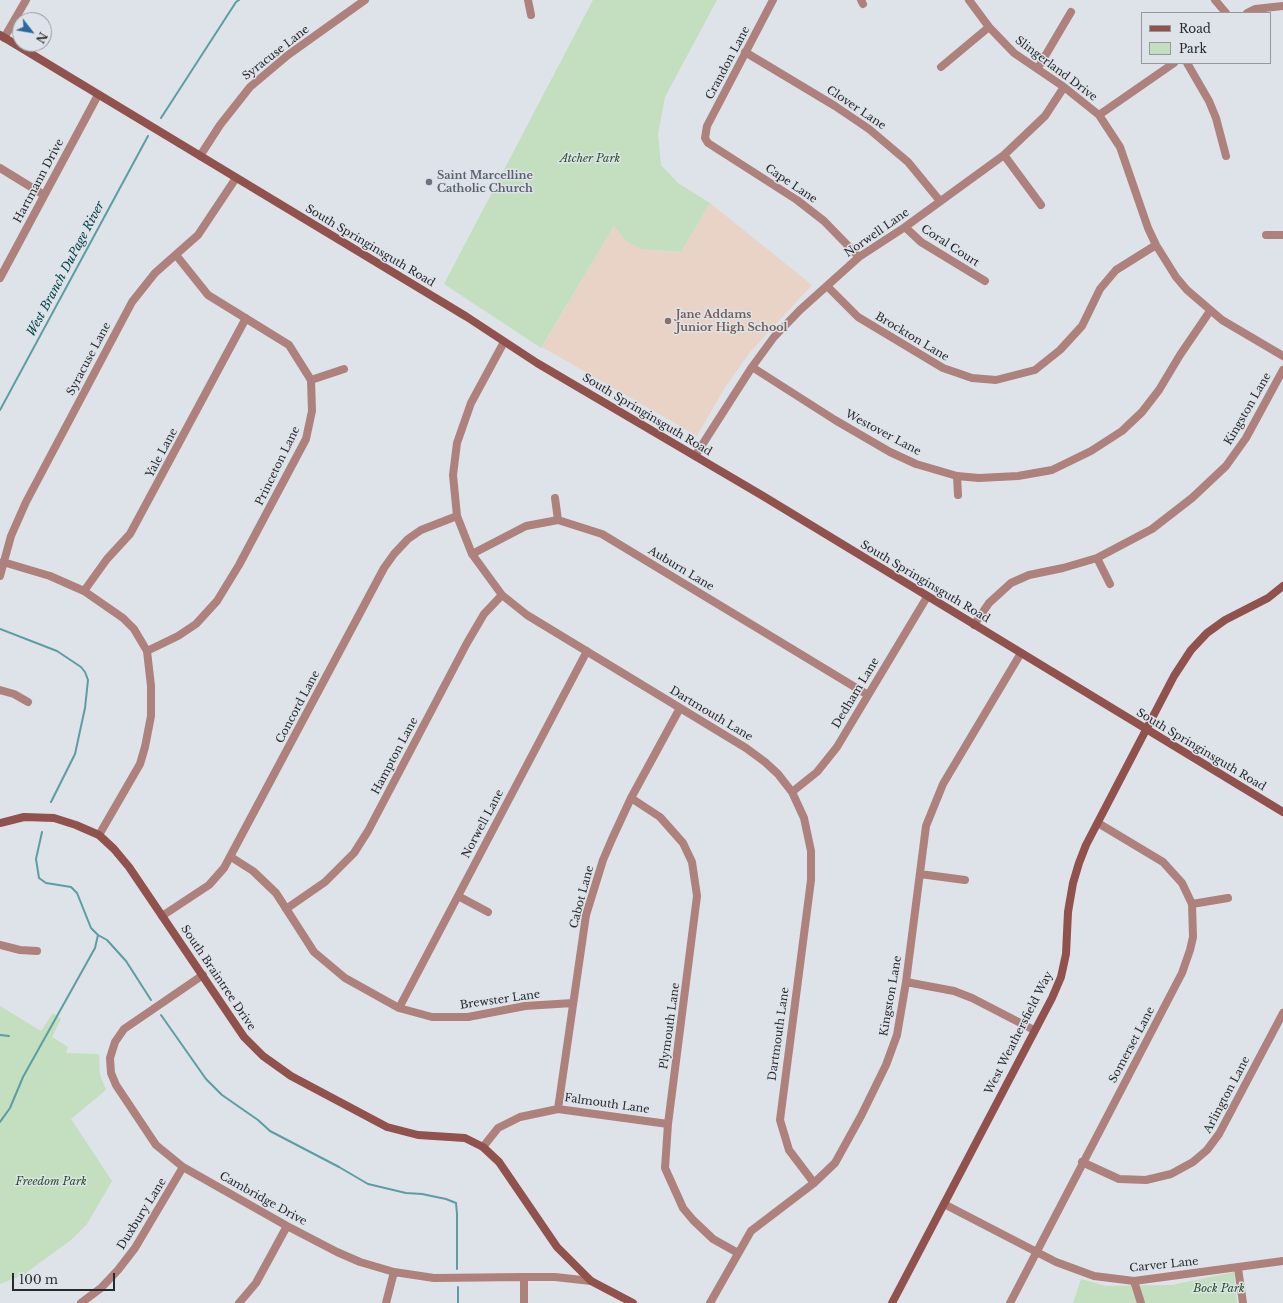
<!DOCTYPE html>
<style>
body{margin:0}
#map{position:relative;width:1283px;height:1303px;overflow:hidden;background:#dde3e9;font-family:"Libre Baskerville",serif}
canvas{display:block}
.legend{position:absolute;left:1141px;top:12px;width:130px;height:52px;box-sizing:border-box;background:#dde3e9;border:1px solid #94999d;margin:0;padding:5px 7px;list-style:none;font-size:12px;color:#272a2c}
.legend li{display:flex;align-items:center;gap:8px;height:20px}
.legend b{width:20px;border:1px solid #94999d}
.north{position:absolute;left:12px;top:12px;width:40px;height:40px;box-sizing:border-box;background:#dde3e9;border:1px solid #94999d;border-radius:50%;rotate:121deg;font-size:11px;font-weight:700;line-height:16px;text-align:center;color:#272a2c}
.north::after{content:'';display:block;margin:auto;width:14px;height:18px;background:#2b689f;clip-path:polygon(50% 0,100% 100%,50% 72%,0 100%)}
.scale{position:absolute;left:12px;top:1273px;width:103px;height:18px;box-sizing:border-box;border:2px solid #272a2c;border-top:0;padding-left:5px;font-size:12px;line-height:14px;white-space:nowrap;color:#272a2c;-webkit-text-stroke:3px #dde3e9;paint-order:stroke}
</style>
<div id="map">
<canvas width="1283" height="1303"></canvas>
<ul class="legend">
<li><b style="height:5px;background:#91514c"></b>Road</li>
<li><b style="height:11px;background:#c4dec0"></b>Park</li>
</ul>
<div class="north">N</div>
<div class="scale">100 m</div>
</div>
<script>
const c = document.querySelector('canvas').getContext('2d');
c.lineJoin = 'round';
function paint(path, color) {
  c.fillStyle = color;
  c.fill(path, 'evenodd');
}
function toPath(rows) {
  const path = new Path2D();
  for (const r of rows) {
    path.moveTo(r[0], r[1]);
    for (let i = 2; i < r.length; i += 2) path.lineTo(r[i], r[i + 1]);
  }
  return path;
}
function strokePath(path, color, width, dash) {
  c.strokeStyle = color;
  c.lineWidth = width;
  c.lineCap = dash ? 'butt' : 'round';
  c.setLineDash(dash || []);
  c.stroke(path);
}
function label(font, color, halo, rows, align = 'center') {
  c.font = font + ' "Libre Baskerville",serif';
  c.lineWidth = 3;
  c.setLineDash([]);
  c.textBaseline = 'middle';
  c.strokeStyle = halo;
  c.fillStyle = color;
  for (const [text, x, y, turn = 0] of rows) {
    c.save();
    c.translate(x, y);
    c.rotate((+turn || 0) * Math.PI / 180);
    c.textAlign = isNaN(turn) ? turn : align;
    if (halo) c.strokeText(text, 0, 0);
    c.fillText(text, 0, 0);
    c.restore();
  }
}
paint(toPath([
 [710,203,812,285,750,352,724,389,697,436,542,347,614,226,627,242,642,249,681,252]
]), '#e9d3c7');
paint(toPath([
 [593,0,717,0,665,97,658,134,661,165,678,183,710,203,681,252,642,249,627,242,614,226,541,348,444,284],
 [0,1006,41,1031,53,1013,61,1019,52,1037,68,1047,66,1053,99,1054,100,1075,106,1090,71,1119,112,1181,87,1224,71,1240,23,1275,0,1284],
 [1234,1272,1237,1303,1073,1303,1081,1279,1106,1286,1172,1285]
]), '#c4dec0');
strokePath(toPath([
 [161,118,236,2,239,0],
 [0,410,148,136],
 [0,629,57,651,81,667,85,672,88,680,85,708,75,754,51,802],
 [42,832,36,859,39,878,46,883,71,887,77,893,91,928,98,935,107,940,126,961,151,1000],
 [161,1015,206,1079,222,1095,258,1120,270,1131,339,1167,368,1184,406,1193,422,1194,446,1199,456,1203,457,1214,457,1269],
 [0,1035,9,1036],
 [0,1122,10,1108,23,1077,95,948,98,935],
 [458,1287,458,1303]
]), '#5c9da4', 2);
strokePath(toPath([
 [528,0,531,15],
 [773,0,707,126,705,138,708,143,797,200,824,221,859,257],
 [861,0,863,4],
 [969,0,989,27,1014,53,1064,87,1099,115,1120,147,1148,228,1156,245,1176,277,1187,290,1222,320,1283,356],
 [1215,0,1226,13],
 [1247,13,1255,9,1283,6],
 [4,38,26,0],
 [745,52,835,106,869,129,908,162,940,201],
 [1187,63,1209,101,1216,118,1226,156],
 [941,67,989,27],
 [1038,68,1071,12],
 [1099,115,1174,63],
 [1004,155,1041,205],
 [200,156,220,125,250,87,288,55,365,0],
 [0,168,44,195],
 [905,227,921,242,985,281],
 [1266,235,1283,235],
 [0,278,98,95],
 [827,286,858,317,943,368,972,378,996,380,1035,370,1060,350,1082,326,1100,289,1116,270,1156,245],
 [504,342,471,403,457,443,453,475,457,516,472,554,502,595,527,615,746,748,765,762,778,774,792,792,804,818,811,851,811,880,780,1120,789,1150,814,1183],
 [752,367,835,420,890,452,916,464,957,476,979,478,1018,476,1052,470,1091,451,1122,431,1142,412,1159,390,1180,355,1210,311],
 [311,380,344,369],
 [695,456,752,367,774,337,800,310,859,257,905,227,1004,155,1045,116,1064,87],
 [957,476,958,495],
 [555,498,558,520],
 [472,554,526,526,558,520,602,534,868,695],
 [3,562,50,576,84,591,123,618,134,629,147,651,151,686,151,716,145,747,140,764,99,835],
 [0,576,11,536,26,502,132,302,155,273,198,235,236,178],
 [1110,584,1097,558,1152,529,1192,498,1226,466,1246,438,1283,370],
 [84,591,107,559,130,534,246,318],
 [974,625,989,603,1011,583,1029,575,1063,568,1097,558],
 [147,651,178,636,196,624,217,601,239,565,306,439,312,411,311,380,289,345,208,295,176,255],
 [0,690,14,694,28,702],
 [792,792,817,772,837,747,927,597],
 [631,798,660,817,683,843,692,862,697,896,668,1124,665,1168,683,1208,693,1220,713,1239,738,1253],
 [231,857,253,871,276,893,314,952,345,978,399,1008,432,1017,468,1017,525,1006,573,1003],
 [920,874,965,880],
 [458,896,488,912],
 [1192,904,1228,898],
 [286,909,325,882,354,853,368,831,467,643,484,614,502,595],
 [162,916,209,885,224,868,384,568,394,554,408,539,421,530,457,516],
 [0,945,20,950,37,951],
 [203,975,124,1029,115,1042,110,1058,111,1073,116,1085,156,1145,183,1167,287,1226,337,1252,360,1262,394,1272,434,1278,524,1277,555,1277,591,1281],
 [906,982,954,991,972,998,1034,1030],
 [399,1008,587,651],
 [558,1109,586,915,603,860,612,839,631,798,680,708],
 [483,1147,498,1128,520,1117,558,1109,668,1124],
 [1082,1162,1119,1179,1146,1180,1171,1174,1193,1162,1207,1150,1219,1134,1283,1013],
 [944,1204,1056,1262,1094,1276,1134,1281,1283,1261],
 [1238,1268,1243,1303],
 [1134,1281,1141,1303],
 [81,1303,101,1288,118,1270,135,1248,183,1167],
 [239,1303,256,1283,287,1226],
 [386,1303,394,1272],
 [524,1303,524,1277],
 [710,1303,751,1231,814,1183,835,1163,861,1116,886,1065,897,1035,906,982,926,826,943,784,1021,653],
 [1010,1303,1182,973,1190,950,1193,937,1192,904,1182,883,1163,862,1098,823]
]), '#ae817c', 8);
strokePath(toPath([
 [0,35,467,317,537,363,763,496,1283,812],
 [0,823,24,817,54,818,76,825,99,835,114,849,129,867,244,1037,263,1056,291,1076,387,1127,418,1135,465,1138,483,1147,499,1162,557,1247,591,1281,633,1303],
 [892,1303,1052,998,1061,977,1066,954,1068,912,1073,883,1079,863,1086,845,1174,676,1191,650,1207,633,1225,620,1268,598,1283,586]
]), '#91514c', 8);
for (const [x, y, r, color] of [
 [429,182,4,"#6b7280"],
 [668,321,4,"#8d6e63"]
]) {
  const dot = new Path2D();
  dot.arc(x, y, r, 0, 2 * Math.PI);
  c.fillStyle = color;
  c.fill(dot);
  strokePath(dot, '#dde3e9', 1.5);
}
label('11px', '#272a2c', '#dde3e9', [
 ["Syracuse Lane",276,53,-38],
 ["Crandon Lane",728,63,-62],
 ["Slingerland Drive",1056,69,37],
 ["Clover Lane",856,108,34],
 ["Hartmann Drive",39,181,-62],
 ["Cape Lane",791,184,34],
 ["Norwell Lane",877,233,-35],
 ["South Springinsguth Road",370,246,31],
 ["Coral Court",950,246,33],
 ["Brockton Lane",912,337,31],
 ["Syracuse Lane",89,359,-62],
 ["Kingston Lane",1248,409,-60],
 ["South Springinsguth Road",647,415,31],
 ["Westover Lane",883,433,28],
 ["Yale Lane",162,453,-62],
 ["Princeton Lane",278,466,-64],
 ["Auburn Lane",681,569,31],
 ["South Springinsguth Road",925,582,31],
 ["Dedham Lane",856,693,-59],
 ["Concord Lane",298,707,-62],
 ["Dartmouth Lane",711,714,31],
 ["South Springinsguth Road",1201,750,31],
 ["Hampton Lane",395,756,-62],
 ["Norwell Lane",483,824,-62],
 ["Cabot Lane",582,897,-75],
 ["South Braintree Drive",218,978,56],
 ["Kingston Lane",891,996,-80],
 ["Brewster Lane",500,1000,-8],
 ["Plymouth Lane",670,1026,-82],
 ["West Weathersfield Way",1019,1033,-63],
 ["Dartmouth Lane",779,1034,-82],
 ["Somerset Lane",1132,1045,-62],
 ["Arlington Lane",1227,1095,-62],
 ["Falmouth Lane",607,1104,8],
 ["Cambridge Drive",263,1199,29],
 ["Duxbury Lane",142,1214,-58],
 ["Carver Lane",1164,1265,-6]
]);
label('italic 11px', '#23521d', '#dde3e9', [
 ["Atcher Park",590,159],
 ["Freedom Park",51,1182],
 ["Bock Park",1219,1289]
]);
label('bold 11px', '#5b616d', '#dde3e9', [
 ["Saint Marcelline",437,176],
 ["Catholic Church",437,189]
], 'left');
label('bold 11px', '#785e54', '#dde3e9', [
 ["Jane Addams",676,315],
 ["Junior High School",676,328]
], 'left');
label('italic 12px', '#014147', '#dde3e9', [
 ["West Branch DuPage River",66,269,-62]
]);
</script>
